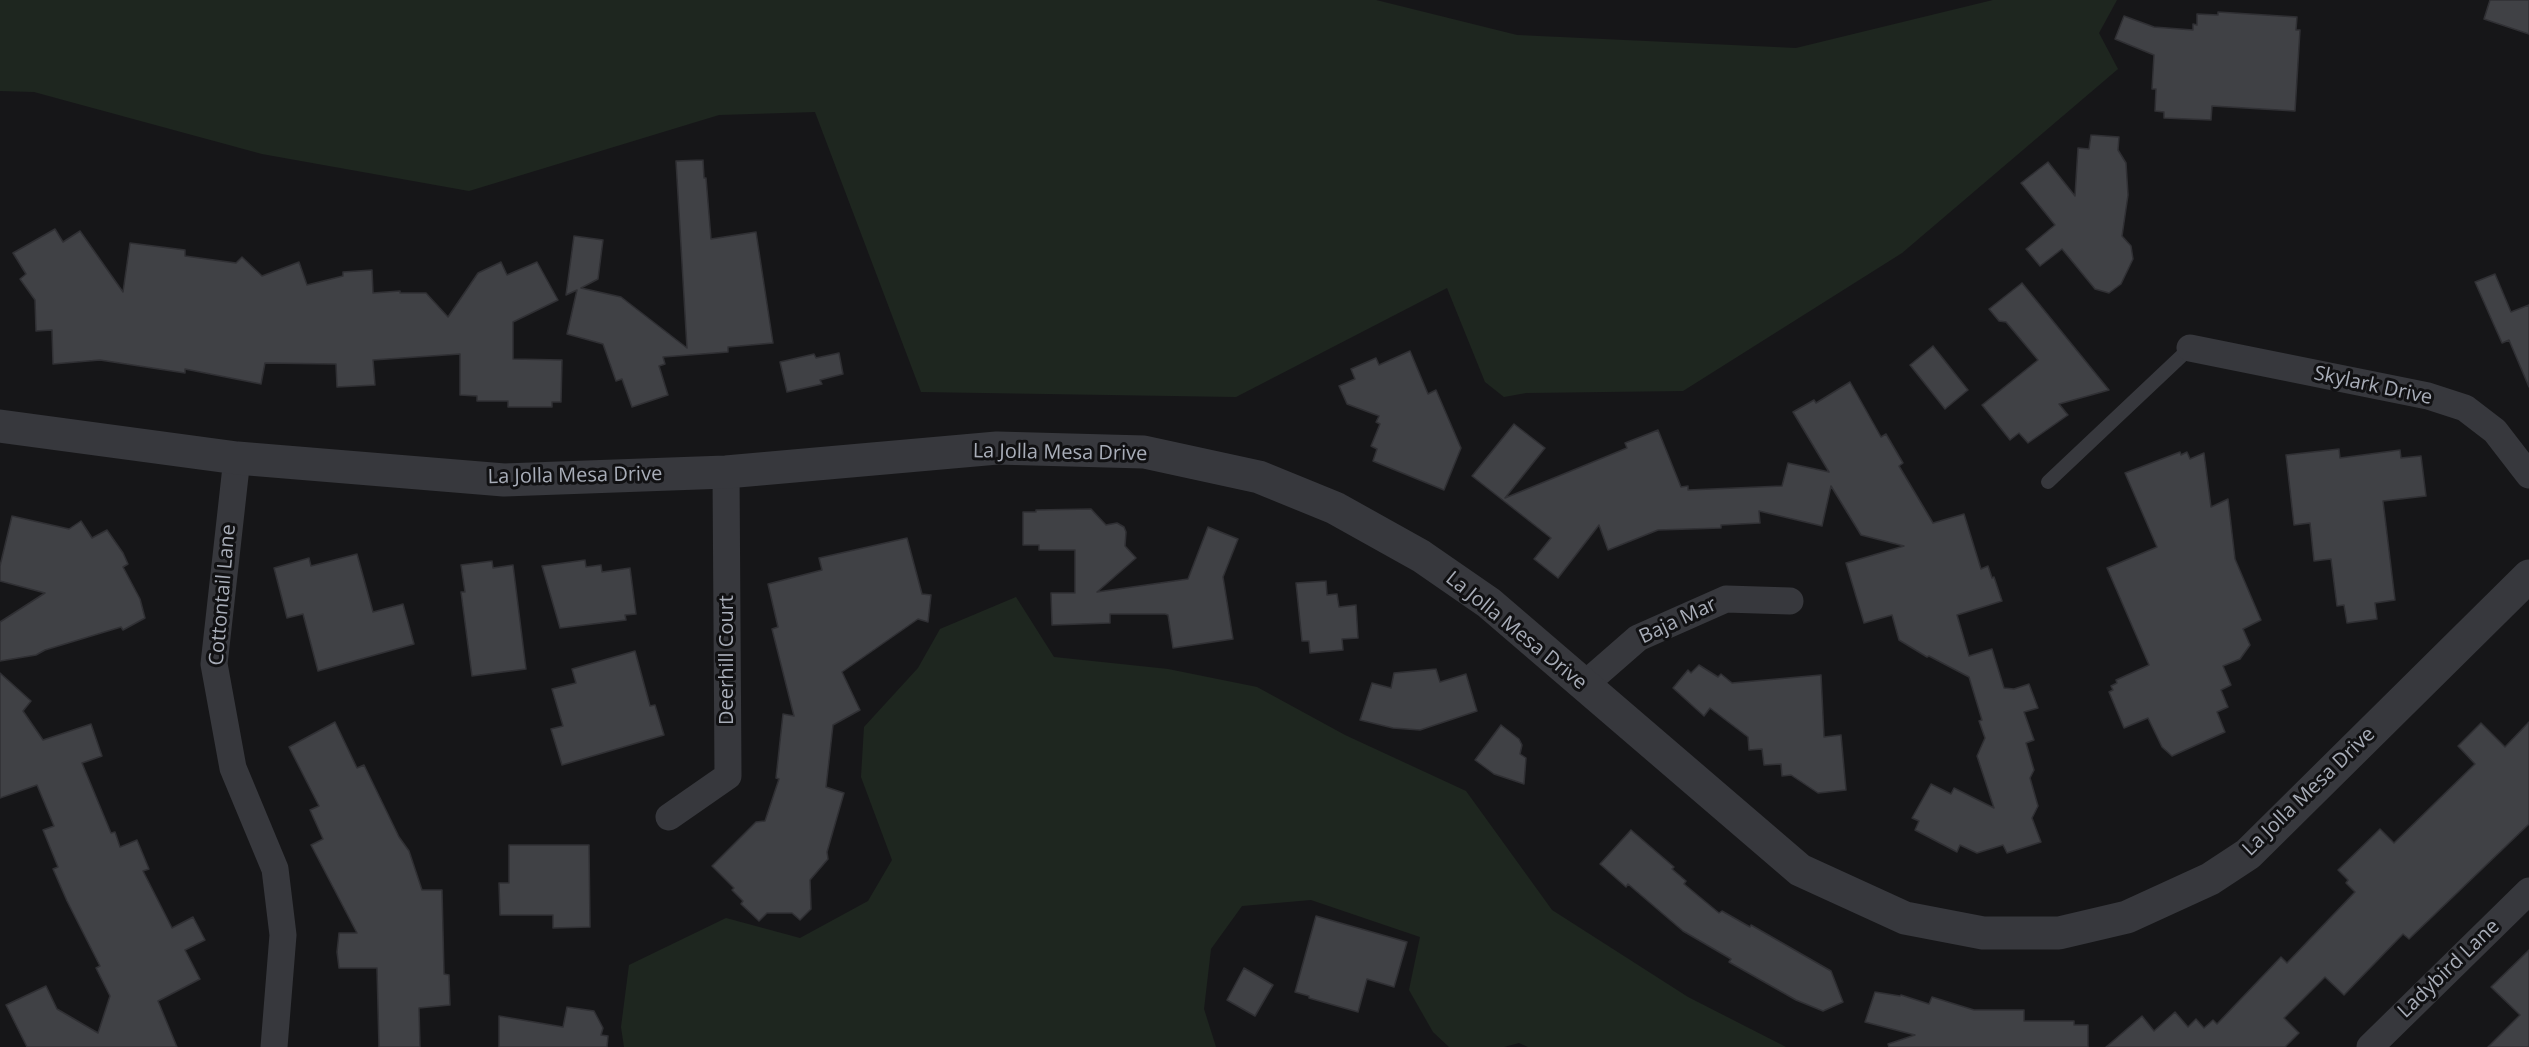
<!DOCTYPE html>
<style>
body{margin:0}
canvas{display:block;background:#161618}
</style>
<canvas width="2529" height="1047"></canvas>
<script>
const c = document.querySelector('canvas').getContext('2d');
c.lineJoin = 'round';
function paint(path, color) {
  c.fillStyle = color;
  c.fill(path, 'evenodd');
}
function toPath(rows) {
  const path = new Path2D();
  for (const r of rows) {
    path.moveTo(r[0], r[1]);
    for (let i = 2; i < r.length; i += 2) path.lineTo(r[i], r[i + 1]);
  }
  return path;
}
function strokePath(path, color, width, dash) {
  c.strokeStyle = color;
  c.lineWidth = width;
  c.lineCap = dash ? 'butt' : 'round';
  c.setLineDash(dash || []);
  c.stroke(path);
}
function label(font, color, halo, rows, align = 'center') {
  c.font = font + ' "Open Sans",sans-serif';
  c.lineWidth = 6;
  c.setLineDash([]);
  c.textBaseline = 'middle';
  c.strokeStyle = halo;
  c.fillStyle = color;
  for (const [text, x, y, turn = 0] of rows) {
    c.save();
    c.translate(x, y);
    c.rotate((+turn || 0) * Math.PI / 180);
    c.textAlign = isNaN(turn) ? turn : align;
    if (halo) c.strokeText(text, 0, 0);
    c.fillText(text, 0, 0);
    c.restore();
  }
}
paint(toPath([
 [0,0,1376,0,1517,35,1796,48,1993,0,2117,0,2099,33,2118,69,1902,253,1683,391,1526,393,1504,397,1485,382,1447,288,1236,397,921,392,815,112,719,115,469,191,262,154,34,92,0,91],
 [1016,597,1054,657,1168,669,1257,687,1345,735,1466,791,1552,910,1688,997,1786,1047,1528,1047,1519,1043,1504,1047,1449,1047,1433,1032,1409,990,1420,937,1311,900,1242,906,1211,949,1204,1009,1216,1047,624,1047,621,1027,629,965,726,918,800,938,868,901,892,860,861,777,864,727,918,668,940,629]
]), '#1e261f');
const building = toPath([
 [2490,0,2529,0,2529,34,2484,19,2490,0],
 [2218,12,2297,17,2296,30,2300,30,2295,111,2212,106,2211,120,2164,118,2164,112,2155,111,2156,89,2152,89,2154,55,2115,39,2124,16,2154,27,2193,30,2193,24,2197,25,2197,14,2218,15,2218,12],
 [2091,135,2119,137,2118,150,2126,163,2128,195,2122,236,2131,246,2133,259,2121,284,2109,293,2095,289,2062,249,2040,266,2026,249,2055,225,2021,183,2048,162,2075,196,2078,148,2089,149,2091,135],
 [703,160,704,178,706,178,711,239,756,232,773,343,728,347,728,352,663,357,665,364,659,366,668,395,632,407,622,379,616,381,603,344,567,334,577,290,566,295,574,236,603,240,598,279,581,288,621,297,687,348,676,161,703,160],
 [55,229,63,242,80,231,123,292,130,243,185,250,185,256,236,263,242,257,262,276,299,262,307,285,343,276,343,272,372,270,373,293,400,291,400,293,426,293,448,317,478,273,501,262,507,275,537,262,558,300,513,322,513,359,562,360,561,402,552,402,552,407,508,407,508,401,477,401,477,396,460,395,460,354,373,360,375,385,337,387,336,364,265,363,261,384,185,369,185,373,100,360,53,364,52,330,36,331,35,300,20,279,26,274,13,253,55,229],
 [2495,274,2511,312,2529,305,2529,387,2509,340,2502,343,2475,282,2495,274],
 [2022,283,2109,390,2059,404,2068,415,2028,443,2019,433,2010,440,1982,405,2038,360,2006,322,1999,321,1989,309,2022,283],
 [1933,346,1968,390,1945,409,1910,365,1933,346],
 [1410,351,1428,394,1436,390,1461,448,1444,490,1373,461,1377,449,1371,446,1380,424,1376,422,1379,416,1347,404,1339,386,1355,379,1351,369,1376,358,1379,365,1410,351],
 [839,353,843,374,820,380,822,384,787,392,780,362,814,354,816,358,839,353],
 [1850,382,1881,437,1886,434,1903,463,1899,466,1933,523,1964,514,1981,569,1988,566,1992,578,1994,577,2002,601,1957,615,1969,656,1992,649,2004,688,2014,689,2029,684,2038,708,2024,712,2034,740,2026,743,2034,770,2030,778,2038,806,2032,818,2041,842,2007,853,2003,845,1977,853,1960,845,1957,852,1915,830,1919,821,1912,818,1931,784,1951,794,1954,788,1994,808,1977,756,1985,738,1979,721,1982,720,1969,677,1929,656,1927,657,1899,640,1892,615,1864,623,1846,563,1904,546,1861,535,1831,486,1822,526,1759,511,1760,523,1721,525,1721,528,1658,530,1608,550,1599,525,1558,578,1534,559,1551,538,1472,476,1514,424,1545,448,1505,498,1627,448,1625,443,1658,430,1681,487,1688,486,1688,490,1782,486,1788,463,1829,472,1793,412,1814,400,1816,403,1850,382],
 [2339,449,2340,458,2400,450,2401,458,2421,456,2426,496,2383,501,2395,600,2375,603,2377,619,2347,623,2344,605,2337,606,2331,559,2314,561,2310,523,2294,525,2286,455,2339,449],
 [2180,452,2181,455,2187,452,2190,459,2204,453,2211,507,2228,499,2235,559,2261,620,2243,629,2250,645,2240,659,2223,666,2231,685,2221,690,2228,707,2217,712,2225,732,2172,756,2162,747,2148,718,2124,728,2109,692,2113,690,2111,686,2117,683,2116,680,2149,665,2107,568,2157,547,2125,473,2180,452],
 [1091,509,1106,525,1117,523,1124,527,1126,532,1125,546,1136,558,1097,592,1188,579,1208,527,1238,539,1223,577,1233,639,1173,648,1168,615,1165,614,1110,614,1110,623,1052,625,1051,593,1075,593,1075,550,1039,550,1039,545,1023,545,1023,512,1036,512,1036,510,1091,509],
 [12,516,69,529,81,521,92,538,107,530,123,553,128,564,123,567,140,599,145,618,123,630,121,627,45,650,36,655,0,661,0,622,45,593,0,581,0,566,12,516],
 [907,538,922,594,931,595,928,622,918,619,842,672,860,710,833,725,826,787,844,793,827,852,828,859,810,880,811,909,800,920,792,913,767,913,759,921,741,904,743,901,732,890,734,888,712,866,756,822,765,821,779,779,776,778,783,714,794,716,772,629,778,627,768,584,822,570,819,558,907,538],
 [357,554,373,612,403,604,414,644,318,671,303,614,287,618,274,568,309,558,311,566,357,554],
 [585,560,586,567,601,565,602,572,630,568,636,614,625,615,626,620,560,628,542,566,585,560],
 [492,561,493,568,513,565,526,669,472,676,461,592,465,592,461,565,492,561],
 [1326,581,1327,595,1337,594,1339,607,1356,605,1358,638,1342,639,1343,650,1310,653,1309,641,1302,641,1296,583,1326,581],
 [635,651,650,706,655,705,664,735,562,765,551,729,563,726,552,689,576,683,572,669,635,651],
 [1699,665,1718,677,1721,674,1732,683,1821,675,1824,737,1841,735,1846,790,1818,793,1791,775,1782,776,1781,764,1764,765,1762,749,1749,750,1748,737,1710,708,1704,716,1673,688,1688,670,1691,673,1699,665],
 [1436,669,1440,682,1466,674,1477,711,1420,730,1393,728,1360,720,1372,683,1391,688,1394,673,1436,669],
 [0,673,31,701,23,711,43,740,91,724,102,756,82,763,111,833,115,832,120,847,137,840,149,869,143,871,172,928,193,917,205,940,185,950,200,979,158,1001,177,1047,27,1047,6,1005,46,986,57,1009,98,1033,110,996,96,968,100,966,67,901,53,869,58,867,43,830,54,826,37,785,0,798,0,673],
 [335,722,357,768,364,765,399,837,409,851,422,890,442,890,444,974,449,975,450,1005,419,1008,420,1047,379,1047,377,968,339,968,337,952,339,933,357,933,311,845,323,839,310,810,319,806,289,747,335,722],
 [2529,722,2529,824,2409,939,2403,934,2344,995,2325,977,2284,1018,2299,1033,2285,1047,2106,1047,2142,1016,2154,1031,2175,1012,2188,1027,2196,1019,2204,1028,2213,1020,2217,1024,2281,957,2287,963,2355,892,2346,883,2348,880,2338,870,2380,829,2394,843,2475,764,2458,746,2481,723,2505,747,2529,722],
 [1501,725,1519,739,1522,745,1520,754,1526,758,1524,784,1494,774,1475,760,1501,725],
 [1631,830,1674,867,1672,869,1686,881,1684,884,1719,913,1722,911,1750,927,1751,925,1831,971,1843,1002,1823,1011,1796,1000,1729,962,1731,959,1683,931,1628,884,1626,887,1600,864,1631,830],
 [509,845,589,845,590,927,553,928,553,915,500,915,499,883,509,883,509,845],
 [1316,916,1407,942,1394,987,1367,979,1358,1012,1309,998,1309,996,1295,992,1316,916],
 [2529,950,2529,1047,2488,1047,2520,1015,2491,987,2529,950],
 [1244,968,1273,985,1255,1016,1227,1000,1244,968],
 [1875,992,1900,996,1901,995,1929,1004,1932,997,1974,1010,2024,1010,2024,1021,2074,1021,2074,1025,2088,1025,2088,1047,1889,1047,1888,1044,1915,1035,1865,1022,1875,992],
 [567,1007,594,1011,603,1028,601,1035,608,1036,607,1047,499,1047,499,1016,563,1027,567,1007]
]);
paint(building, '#404145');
strokePath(building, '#303034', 1.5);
strokePath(toPath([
 [2048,482,2190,348]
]), '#37383d', 14);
strokePath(toPath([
 [2190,348,2428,396,2465,408,2495,431,2529,475],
 [237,458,214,664,233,768,275,869,283,935,274,1047],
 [1583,686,1638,638,1726,599,1790,601],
 [669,817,728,776,726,472],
 [2370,1047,2529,891]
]), '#37383d', 27);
strokePath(toPath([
 [0,426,237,458,504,480,726,472,997,448,1144,452,1259,477,1335,508,1421,556,1489,603,1800,870,1905,918,1983,933,2059,933,2127,917,2210,879,2248,854,2529,576]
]), '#37383d', 33);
label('20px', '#a8adb8', '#111113', [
 ["Skylark Drive",2373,386,12],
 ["La Jolla Mesa Drive",1060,453,1],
 ["La Jolla Mesa Drive",575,476,-1],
 ["Cottontail Lane",223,595,-85],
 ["Baja Mar",1678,621,-25],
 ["La Jolla Mesa Drive",1516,631,39],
 ["Deerhill Court",727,660,-90],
 ["La Jolla Mesa Drive",2309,792,-44],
 ["Ladybird Lane",2449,969,-44]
]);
</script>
